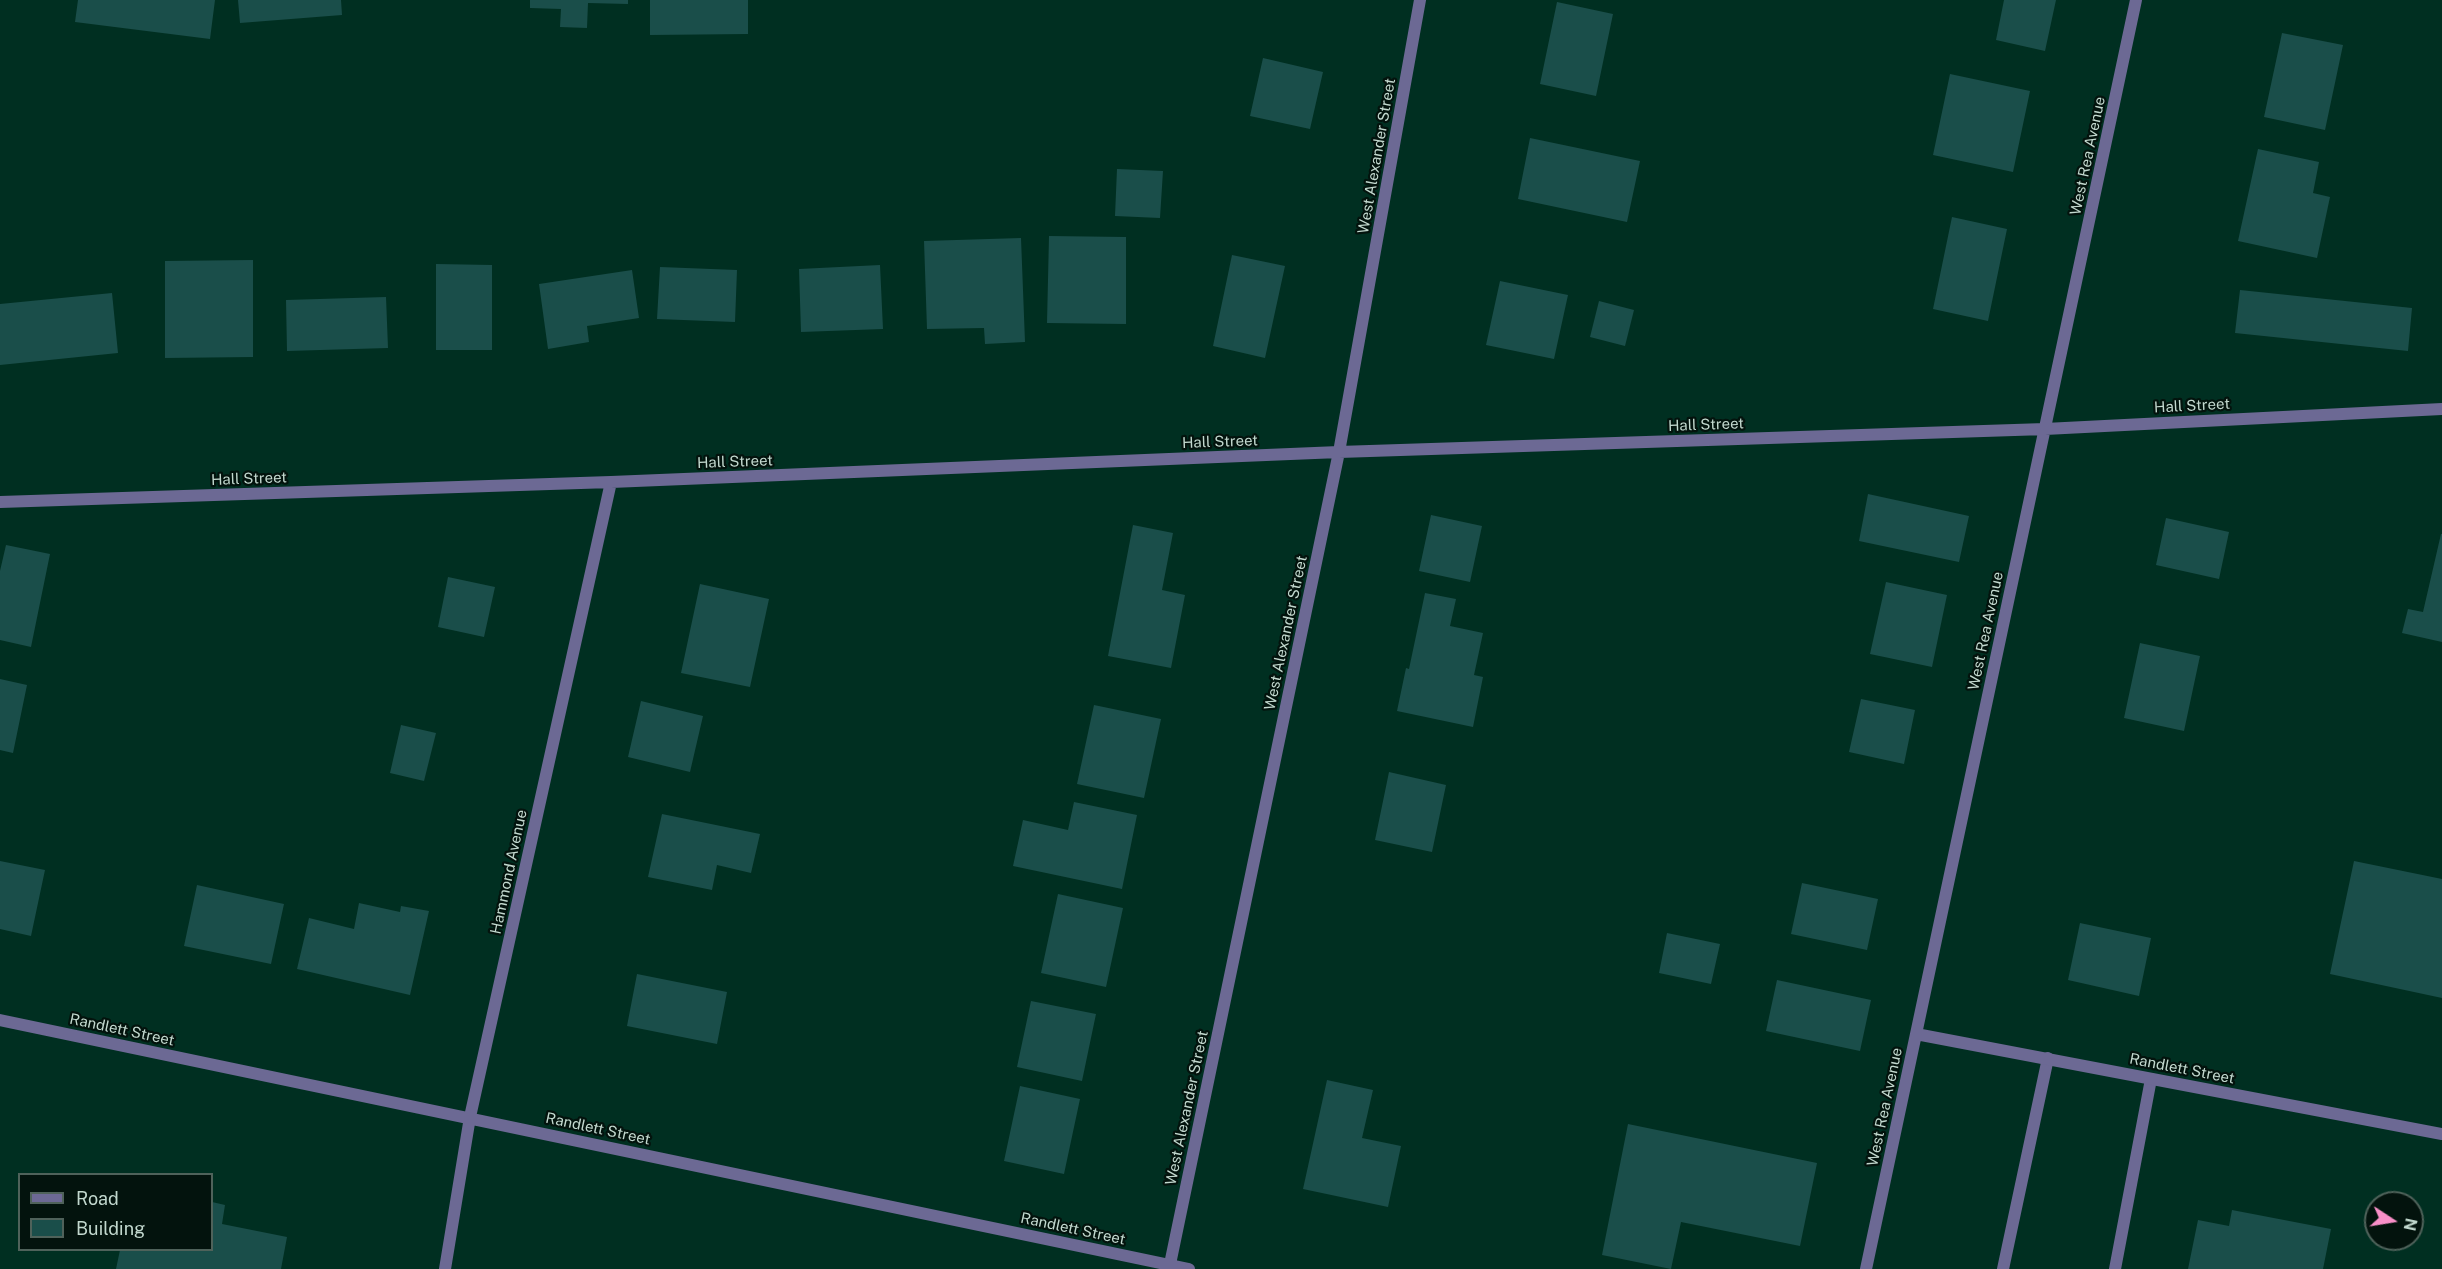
<!DOCTYPE html>
<style>
body{margin:0}
#map{position:relative;width:2442px;height:1269px;overflow:hidden;background:#002f21;font-family:"Public Sans",sans-serif}
canvas{display:block}
.legend{position:absolute;left:18px;top:1173px;width:195px;height:78px;box-sizing:border-box;background:#03130d;border:2px solid #4f625a;margin:0;padding:8px 10px;list-style:none;font-size:18px;color:#c2d8ce}
.legend li{display:flex;align-items:center;gap:12px;height:30px}
.legend b{width:30px;border:2px solid #4f625a}
.north{position:absolute;left:2364px;top:1191px;width:60px;height:60px;box-sizing:border-box;background:#03130d;border:2px solid #4f625a;border-radius:50%;rotate:102deg;font-size:16px;font-weight:700;line-height:24px;text-align:center;color:#c2d8ce}
.north::after{content:'';display:block;margin:auto;width:21px;height:27px;background:#f98fc8;clip-path:polygon(50% 0,100% 100%,50% 72%,0 100%)}
</style>
<div id="map">
<canvas width="2442" height="1269"></canvas>
<ul class="legend">
<li><b style="height:8px;background:#6c6994"></b>Road</li>
<li><b style="height:16px;background:#1a4e4a"></b>Building</li>
</ul>
<div class="north">N</div>
</div>
<script>
const c = document.querySelector('canvas').getContext('2d');
c.lineJoin = 'round';
function paint(path, color) {
  c.fillStyle = color;
  c.fill(path, 'evenodd');
}
function toPath(rows) {
  const path = new Path2D();
  for (const r of rows) {
    path.moveTo(r[0], r[1]);
    for (let i = 2; i < r.length; i += 2) path.lineTo(r[i], r[i + 1]);
  }
  return path;
}
function strokePath(path, color, width, dash) {
  c.strokeStyle = color;
  c.lineWidth = width;
  c.lineCap = dash ? 'butt' : 'round';
  c.setLineDash(dash || []);
  c.stroke(path);
}
function label(font, color, halo, rows, align = 'center') {
  c.font = font + ' "Public Sans",sans-serif';
  c.lineWidth = 4.5;
  c.setLineDash([]);
  c.textBaseline = 'middle';
  c.strokeStyle = halo;
  c.fillStyle = color;
  for (const [text, x, y, turn = 0] of rows) {
    c.save();
    c.translate(x, y);
    c.rotate((+turn || 0) * Math.PI / 180);
    c.textAlign = isNaN(turn) ? turn : align;
    if (halo) c.strokeText(text, 0, 0);
    c.fillText(text, 0, 0);
    c.restore();
  }
}
paint(toPath([
 [78,0,215,0,210,39,75,22],
 [238,0,341,0,342,15,240,23],
 [530,0,628,0,628,4,588,3,587,28,560,27,561,9,530,8],
 [650,0,748,0,748,34,650,35],
 [2004,0,2056,0,2045,51,1996,40],
 [1557,2,1613,14,1596,96,1540,84],
 [2282,33,2343,45,2325,130,2264,117],
 [1263,58,1323,72,1310,129,1250,116],
 [1950,74,2030,91,2013,172,1933,155],
 [1530,138,1640,161,1627,222,1518,199],
 [2258,149,2319,162,2313,193,2330,197,2317,258,2238,241],
 [1117,169,1163,171,1160,218,1115,216],
 [1952,217,2007,229,1988,321,1933,309],
 [1049,236,1126,237,1126,324,1047,323],
 [1021,238,1025,342,985,344,984,328,927,329,924,241],
 [1232,255,1285,266,1265,358,1213,346],
 [253,260,253,357,165,358,165,261],
 [436,264,492,265,492,350,436,350],
 [880,265,883,329,801,332,799,269],
 [660,267,737,270,735,322,657,319],
 [632,270,639,318,587,326,589,342,548,349,539,284],
 [1500,281,1568,295,1554,359,1486,345],
 [2240,290,2412,308,2408,351,2235,333],
 [112,293,118,353,0,365,0,304],
 [386,297,388,348,287,351,286,300],
 [1599,301,1634,310,1625,346,1590,337],
 [1868,494,1969,516,1959,562,1859,541],
 [1431,515,1482,526,1470,582,1419,571],
 [2166,518,2229,532,2219,579,2156,565],
 [1133,525,1173,533,1162,590,1185,595,1171,668,1108,656],
 [2441,534,2442,534,2442,642,2402,633,2408,609,2423,612],
 [6,545,50,554,31,647,0,640,0,571],
 [448,577,495,587,484,637,438,627],
 [1886,582,1947,595,1932,667,1870,654],
 [700,584,769,599,750,687,681,673],
 [1425,593,1456,599,1450,626,1483,633,1474,675,1483,677,1473,727,1397,711,1406,668,1409,669],
 [2140,643,2200,656,2184,731,2124,718],
 [0,679,27,685,13,753,0,750],
 [1861,699,1915,710,1904,764,1849,752],
 [641,701,703,716,690,772,628,757],
 [1094,705,1161,719,1144,798,1077,784],
 [401,725,436,733,424,781,390,773],
 [1389,772,1446,785,1432,852,1375,840],
 [1074,802,1137,815,1122,889,1013,866,1023,820,1068,830],
 [662,814,760,834,751,873,717,865,712,890,648,877],
 [0,861,45,870,31,936,0,929],
 [2354,861,2442,879,2442,998,2330,974],
 [1802,883,1878,899,1867,950,1791,934],
 [197,885,284,904,271,964,184,946],
 [1058,894,1123,908,1106,987,1041,973],
 [359,903,400,912,401,906,429,911,410,995,297,969,309,918,354,929],
 [2080,923,2151,938,2139,996,2068,980],
 [1667,933,1720,944,1711,984,1659,973],
 [637,974,727,992,717,1044,627,1026],
 [1777,980,1871,1000,1860,1051,1766,1031],
 [1031,1001,1096,1014,1082,1081,1017,1067],
 [1327,1080,1373,1090,1362,1138,1401,1146,1388,1207,1303,1189],
 [1020,1086,1080,1099,1064,1174,1004,1161],
 [1628,1124,1817,1163,1800,1246,1681,1222,1671,1269,1602,1255],
 [212,1202,225,1205,222,1224,287,1237,281,1269,116,1269,120,1250,212,1250],
 [2232,1210,2331,1229,2323,1269,2188,1269,2198,1220,2229,1226]
]), '#1a4e4a');
strokePath(toPath([
 [2003,1269,2048,1058],
 [2115,1269,2151,1079]
]), '#6c6994', 12);
strokePath(toPath([
 [0,502,611,482,1339,452,2045,429,2442,409],
 [0,1020,1189,1269],
 [1916,1034,2442,1134],
 [445,1269,470,1117,611,482],
 [1169,1269,1339,452,1420,0],
 [1866,1269,2136,0]
]), '#6c6994', 12);
label('15px', '#c2d8ce', '#03130d', [
 ["West Alexander Street",1377,156,-80],
 ["West Rea Avenue",2088,156,-78],
 ["Hall Street",2192,406,-3],
 ["Hall Street",1706,425,-2],
 ["Hall Street",1220,442,-2],
 ["Hall Street",735,462,-2],
 ["Hall Street",249,479,-2],
 ["West Rea Avenue",1986,631,-78],
 ["West Alexander Street",1286,633,-78],
 ["Hammond Avenue",509,872,-78],
 ["Randlett Street",122,1030,12],
 ["Randlett Street",2182,1069,11],
 ["West Rea Avenue",1885,1107,-78],
 ["West Alexander Street",1187,1108,-78],
 ["Randlett Street",598,1129,12],
 ["Randlett Street",1073,1229,12]
]);
</script>
